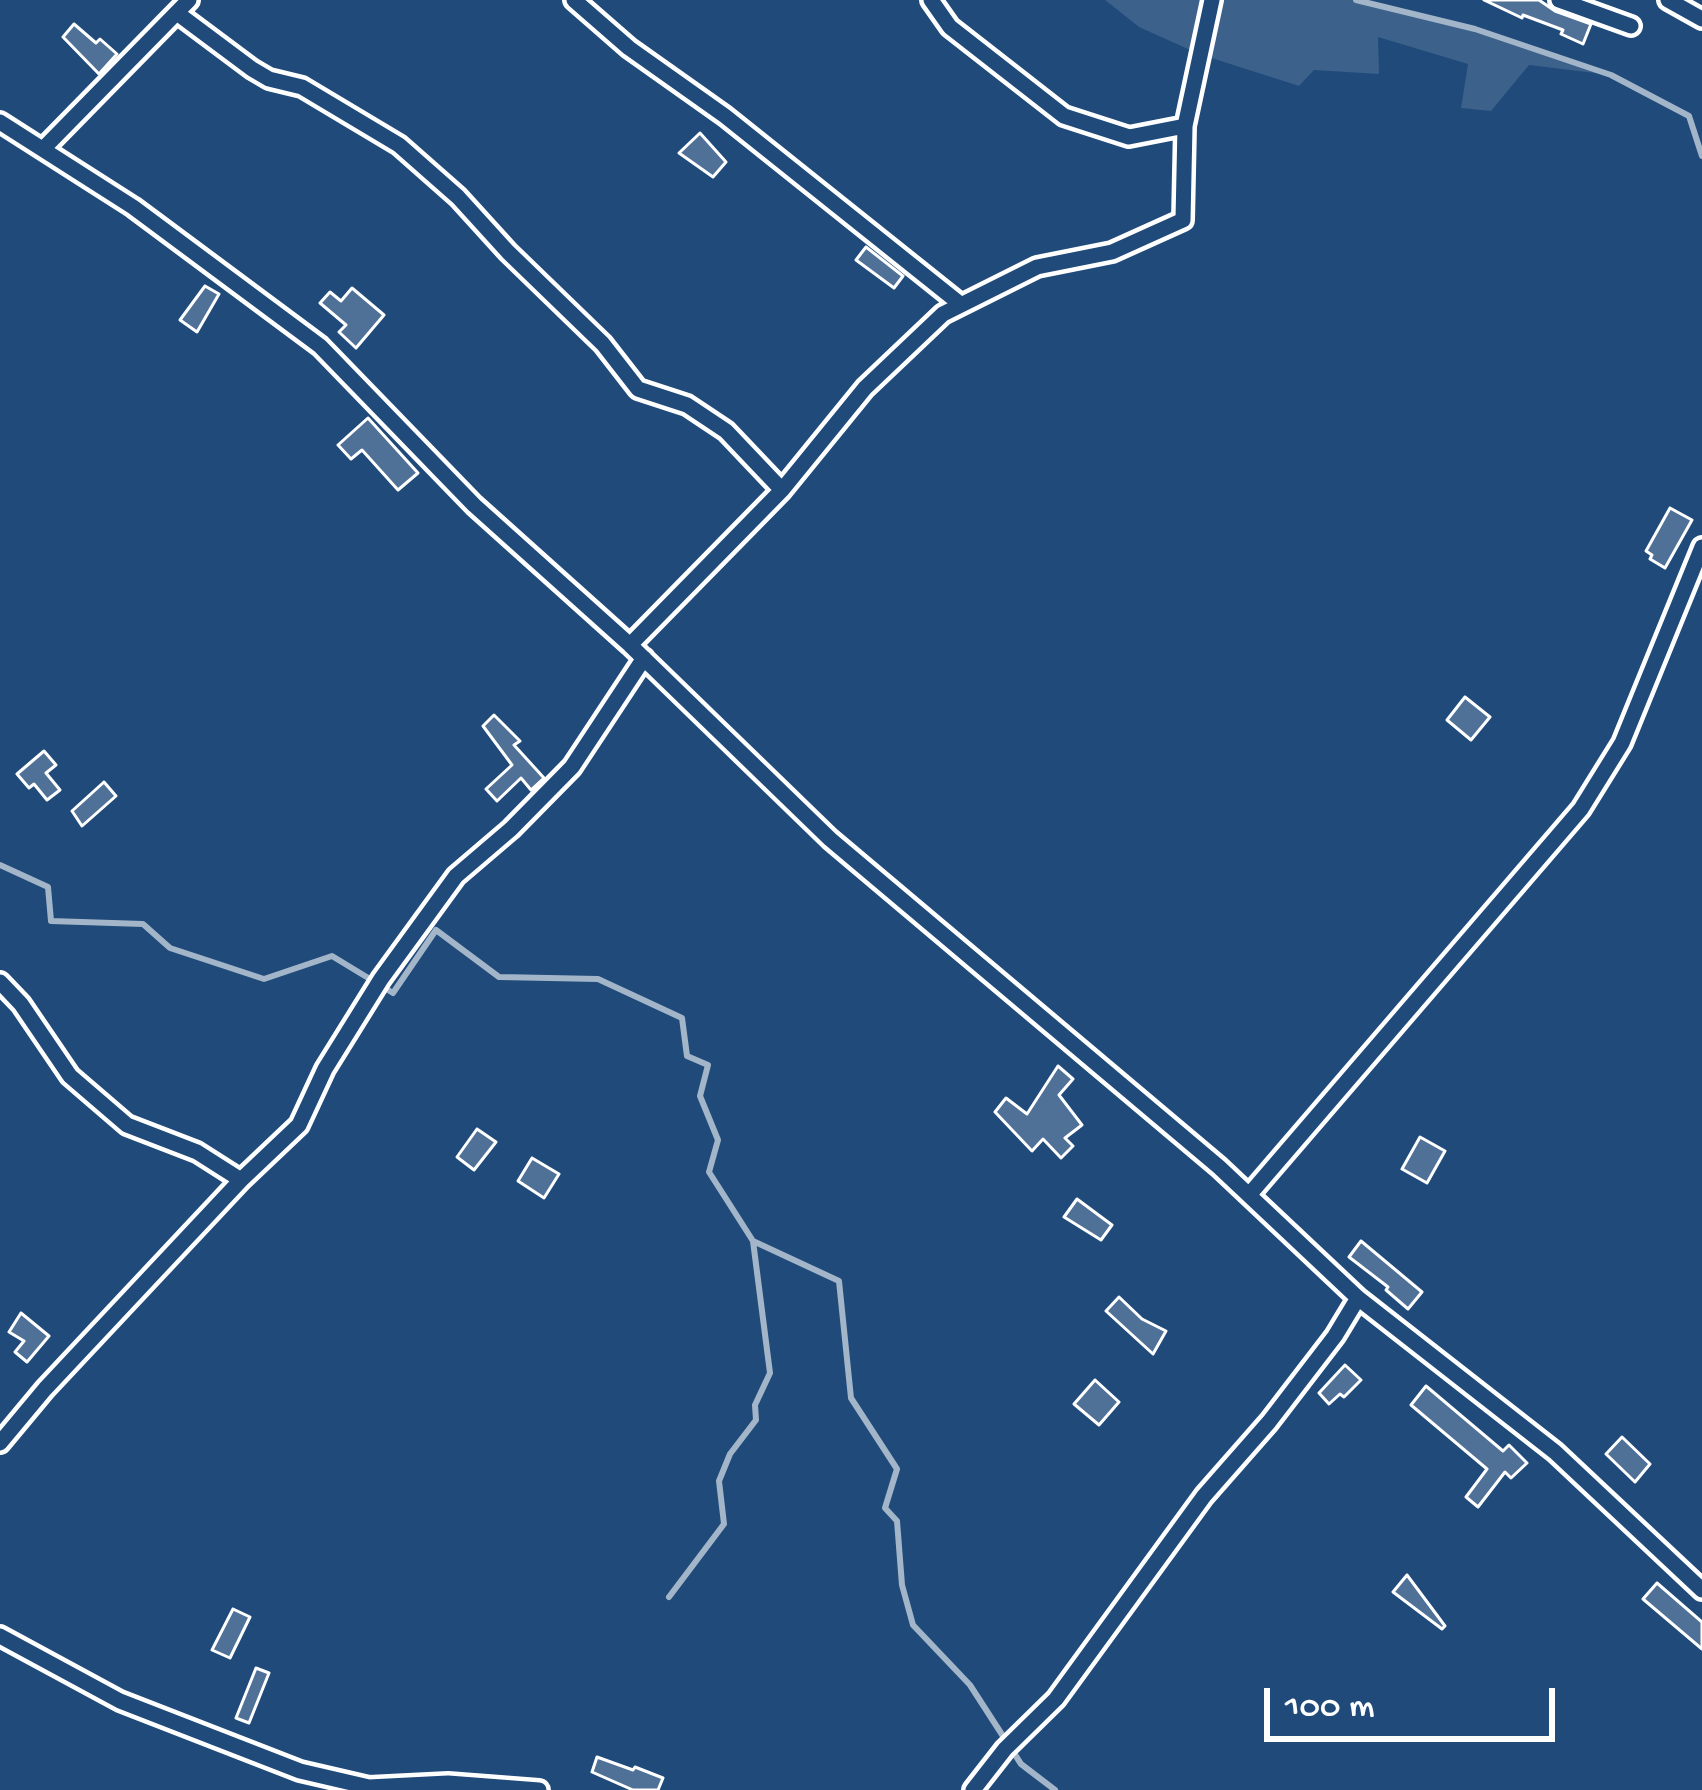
<!DOCTYPE html>
<style>
body{margin:0}
#map{position:relative;width:1702px;height:1790px;overflow:hidden;background:#1f4a7a;font-family:"Gochi Hand",sans-serif}
canvas{display:block}
.scale{position:absolute;left:1264px;top:1688px;width:291px;height:54px;box-sizing:border-box;border:6px solid #fff;border-top:0;padding-left:15px;font-size:36px;line-height:42px;white-space:nowrap;color:#fff;-webkit-text-stroke:9px #1f4a7a;paint-order:stroke}
</style>
<div id="map">
<canvas width="1702" height="1790"></canvas>
<div class="scale">100 m</div>
</div>
<script>
const c = document.querySelector('canvas').getContext('2d');
c.lineJoin = 'round';
function paint(path, color) {
  c.fillStyle = color;
  c.fill(path, 'evenodd');
}
function toPath(rows) {
  const path = new Path2D();
  for (const r of rows) {
    path.moveTo(r[0], r[1]);
    for (let i = 2; i < r.length; i += 2) path.lineTo(r[i], r[i + 1]);
  }
  return path;
}
function strokePath(path, color, width, dash) {
  c.strokeStyle = color;
  c.lineWidth = width;
  c.lineCap = dash ? 'butt' : 'round';
  c.setLineDash(dash || []);
  c.stroke(path);
}
paint(toPath([
 [1105,0,1356,0,1475,29,1611,75,1529,65,1491,111,1461,108,1468,64,1378,37,1379,74,1314,70,1299,86,1199,54,1139,27]
]), '#3c618b');
strokePath(toPath([
 [1356,0,1475,29,1611,75,1689,116,1702,156],
 [0,865,48,887,51,921,143,924,170,948,264,979,332,956,393,993,436,930,499,977,598,979,682,1018,687,1056,708,1065,700,1096,718,1140,709,1172,753,1241,839,1281,851,1398,897,1469,885,1508,897,1521,902,1585,913,1625,970,1685,1021,1764,1055,1790],
 [669,1597,724,1524,719,1481,730,1454,756,1420,755,1405,770,1373,753,1241]
]), '#a3b5c8', 6);
const building = toPath([
 [1484,0,1539,0,1555,11,1591,24,1583,44,1561,34,1563,30,1523,15,1522,18,1484,0],
 [74,24,96,43,100,39,117,54,99,74,63,37,74,24],
 [700,133,726,162,713,177,679,153,700,133],
 [866,247,903,276,894,288,856,260,866,247],
 [205,286,219,294,197,332,180,320,205,286],
 [352,288,384,315,356,348,339,332,346,325,320,303,330,292,341,301,352,288],
 [368,418,418,473,398,490,362,450,351,459,338,445,368,418],
 [1670,508,1692,520,1665,568,1650,559,1652,555,1646,551,1670,508],
 [1465,697,1490,717,1471,740,1447,720,1465,697],
 [494,715,520,741,514,745,544,778,531,790,521,778,497,801,486,789,512,765,483,726,494,715],
 [44,751,56,765,46,773,60,790,47,800,34,784,29,788,17,774,44,751],
 [104,782,116,796,82,826,72,811,104,782],
 [1058,1066,1073,1079,1059,1095,1082,1125,1065,1138,1073,1146,1061,1158,1043,1139,1032,1151,995,1112,1006,1098,1027,1114,1058,1066],
 [477,1129,496,1142,474,1170,457,1157,477,1129],
 [1420,1137,1445,1151,1427,1183,1402,1169,1420,1137],
 [532,1158,559,1174,544,1198,518,1181,532,1158],
 [1077,1199,1112,1225,1101,1240,1064,1217,1077,1199],
 [1361,1241,1422,1292,1408,1309,1386,1290,1388,1287,1349,1257,1361,1241],
 [1119,1297,1142,1319,1166,1331,1153,1354,1106,1311,1119,1297],
 [21,1313,49,1336,27,1362,15,1352,24,1341,9,1332,21,1313],
 [1345,1365,1361,1380,1344,1397,1340,1394,1329,1404,1319,1393,1345,1365],
 [1095,1380,1119,1402,1099,1425,1074,1404,1095,1380],
 [1426,1386,1503,1451,1509,1445,1527,1463,1511,1478,1505,1472,1478,1507,1466,1497,1487,1469,1411,1405,1426,1386],
 [1622,1437,1650,1464,1635,1482,1606,1454,1622,1437],
 [1407,1575,1445,1626,1442,1629,1393,1592,1407,1575],
 [1657,1583,1702,1622,1702,1649,1643,1599,1657,1583],
 [233,1609,250,1617,230,1658,212,1650,233,1609],
 [256,1668,269,1673,249,1723,236,1718,256,1668],
 [597,1757,633,1770,635,1767,663,1778,658,1790,633,1790,592,1772,597,1757]
]);
paint(building, '#507197');
strokePath(building, '#fff', 3);
const street = toPath([
 [574,0,629,48,725,116,959,303],
 [931,0,950,27,1064,116,1129,137,1185,126],
 [1559,0,1631,26],
 [1668,0,1702,19],
 [177,13,252,69,269,79,302,87,399,145,458,197,508,252,603,344,638,389,687,405,726,431,782,490],
 [0,122,133,207,320,346,474,505,630,645,830,839,1219,1167,1358,1298,1555,1452,1702,1590],
 [43,149,189,0],
 [630,645,782,490,865,388,943,314,1037,267,1112,252,1183,220,1185,126,1212,0],
 [0,982,21,1004,70,1076,127,1125,197,1152,241,1180],
 [1249,1195,1581,809,1622,743,1702,547],
 [0,1443,45,1389,241,1180,299,1125,325,1069,381,979,456,876,511,829,572,767,644,658],
 [0,1636,120,1701,300,1771,369,1787,448,1783,539,1790],
 [973,1790,1005,1749,1056,1699,1204,1496,1269,1422,1335,1336,1358,1298]
]);
strokePath(street, '#fff', 24);
strokePath(street, '#1f4a7a', 15);
</script>
